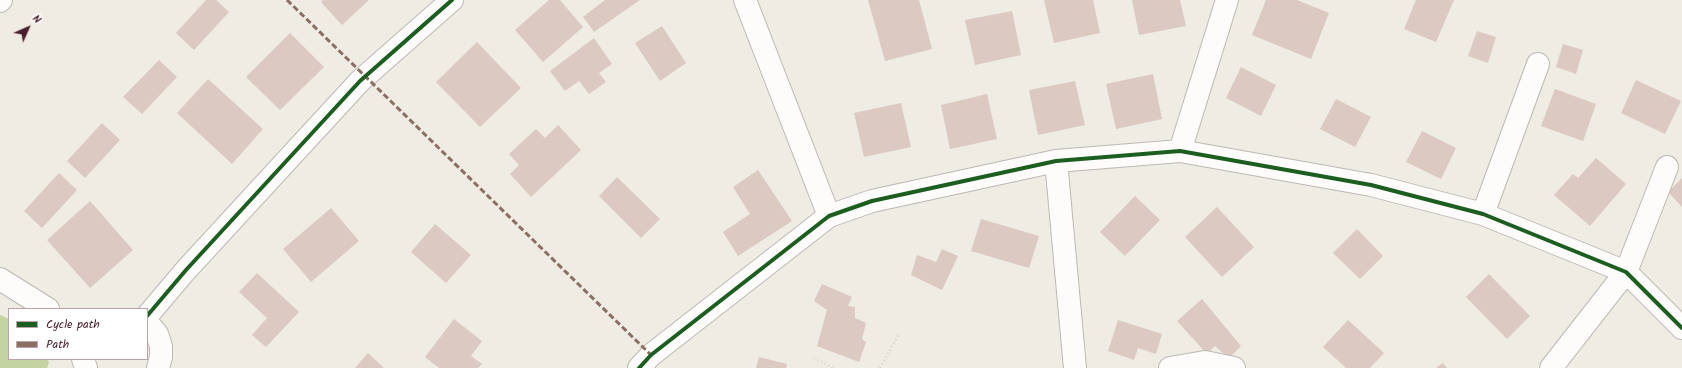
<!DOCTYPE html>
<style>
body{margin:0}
#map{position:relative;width:1682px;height:368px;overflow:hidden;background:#efece3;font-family:Kalam,sans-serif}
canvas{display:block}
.legend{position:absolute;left:8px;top:308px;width:140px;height:52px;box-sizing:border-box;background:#fff;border:1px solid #b7a5aa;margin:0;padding:5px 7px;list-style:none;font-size:12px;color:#4a1f2b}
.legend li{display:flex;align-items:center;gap:8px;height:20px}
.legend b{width:20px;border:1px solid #b7a5aa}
.north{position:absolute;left:8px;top:8px;width:40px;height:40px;-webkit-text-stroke:3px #fff;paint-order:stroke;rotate:45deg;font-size:11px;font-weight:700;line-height:16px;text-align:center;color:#4a1f2b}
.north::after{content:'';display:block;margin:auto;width:14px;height:18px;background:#4a1f2b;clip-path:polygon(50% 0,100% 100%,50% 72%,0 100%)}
</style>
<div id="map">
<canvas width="1682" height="368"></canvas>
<ul class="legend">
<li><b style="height:5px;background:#1b5e20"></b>Cycle path</li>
<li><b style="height:5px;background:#8d6e63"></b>Path</li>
</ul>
<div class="north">N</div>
</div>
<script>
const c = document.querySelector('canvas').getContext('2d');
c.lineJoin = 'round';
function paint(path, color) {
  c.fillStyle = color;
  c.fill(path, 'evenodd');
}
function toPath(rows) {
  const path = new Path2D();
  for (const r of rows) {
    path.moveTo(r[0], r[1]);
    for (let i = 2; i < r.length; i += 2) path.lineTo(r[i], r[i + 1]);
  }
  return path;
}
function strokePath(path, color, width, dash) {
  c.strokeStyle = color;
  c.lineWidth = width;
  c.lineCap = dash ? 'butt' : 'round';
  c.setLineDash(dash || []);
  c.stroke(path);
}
paint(toPath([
 [0,315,9,319,9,359,47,359,49,362,47,368,0,368]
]), '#c4d4a0');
paint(toPath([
 [206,0,216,0,229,12,194,50,176,33],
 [323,0,369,0,342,25,321,2],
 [549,0,560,0,583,27,543,62,515,30],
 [605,0,640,0,594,32,583,17],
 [868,0,919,0,932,49,885,61],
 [1044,0,1093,0,1100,33,1054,43],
 [1132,0,1180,0,1186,26,1139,35],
 [1266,0,1297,0,1329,13,1311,59,1252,35],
 [1416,0,1454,0,1436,42,1404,29],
 [1012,11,1021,55,975,65,965,20],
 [662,26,686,63,660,81,635,43],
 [1477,31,1496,37,1488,63,1468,56],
 [290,33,324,67,280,110,246,77],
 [594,38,612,64,599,73,606,82,589,94,579,81,565,91,550,71],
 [477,42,521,88,480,127,436,82],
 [1563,44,1583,50,1576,74,1556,67],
 [159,60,177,77,142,114,123,97],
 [1241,67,1276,85,1261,116,1226,98],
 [1153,74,1162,119,1116,129,1106,84],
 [208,79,263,129,232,164,177,113],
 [1636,80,1681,101,1665,134,1621,113],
 [1075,81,1085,125,1038,135,1029,90],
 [1555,89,1596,104,1583,141,1541,126],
 [987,94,997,139,950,149,941,105],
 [1336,99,1371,117,1355,147,1320,129],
 [901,103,911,147,864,157,854,113],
 [102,123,120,140,85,178,67,161],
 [558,125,581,150,531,197,510,174,519,165,509,154,536,129,545,138],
 [1422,131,1456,148,1441,179,1406,162],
 [1596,158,1626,184,1590,226,1554,195,1573,174,1578,178],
 [758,170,792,221,738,256,723,232,750,214,733,187],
 [59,173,77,190,42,228,24,211],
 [617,177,660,219,641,238,599,196],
 [1682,178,1682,207,1668,192],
 [1135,196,1160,220,1125,256,1100,232],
 [90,201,133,250,90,288,47,240],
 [1217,207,1254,247,1222,277,1185,237],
 [331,208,359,241,311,282,283,249],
 [981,219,1039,236,1029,268,971,251],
 [435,224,471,255,446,283,411,252],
 [1357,229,1383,256,1360,279,1333,253],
 [942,249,958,256,942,290,911,275,917,255,936,262],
 [257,273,299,312,266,347,252,335,267,318,239,292],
 [1489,274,1530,316,1507,339,1466,297],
 [822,284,852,297,848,306,855,307,855,318,866,323,862,339,866,342,859,362,817,346,827,310,814,301],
 [1202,299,1241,346,1229,358,1215,346,1207,354,1177,321],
 [454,319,482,341,471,356,482,364,478,368,439,368,425,357],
 [1118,320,1162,334,1156,354,1138,348,1134,360,1108,351],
 [1348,320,1384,353,1370,368,1346,368,1323,347],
 [368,353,384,368,355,368],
 [759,357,787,364,786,368,756,368],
 [1443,363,1447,368,1436,368]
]), '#dbc9c2');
const minor = toPath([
 [745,0,829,216],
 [0,1,1,0],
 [1180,151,1227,0],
 [1056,161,1075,368],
 [1483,214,1538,64],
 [0,279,48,309],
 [147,316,186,270,360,81,452,0],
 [147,322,157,334,161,346,161,357,158,368],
 [83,359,86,368],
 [639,368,651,355,829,216,872,201,1056,161,1180,151,1371,185,1483,214,1626,272,1682,328],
 [1170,368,1205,362,1234,368],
 [1551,368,1626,272,1667,167]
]);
strokePath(minor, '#beb8b4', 24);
strokePath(toPath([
 [814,358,833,368],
 [880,368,899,334]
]), '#d9d6d5', 2.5, [1, 3]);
strokePath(minor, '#fdfcfb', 22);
strokePath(toPath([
 [287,0,651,355]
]), '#8d6e63', 3, [6, 3]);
strokePath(toPath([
 [147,316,186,270,360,81,452,0],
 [639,368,651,355,829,216,872,201,1056,161,1180,151,1371,185,1483,214,1626,272,1682,328]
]), '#1b5e20', 4);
</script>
